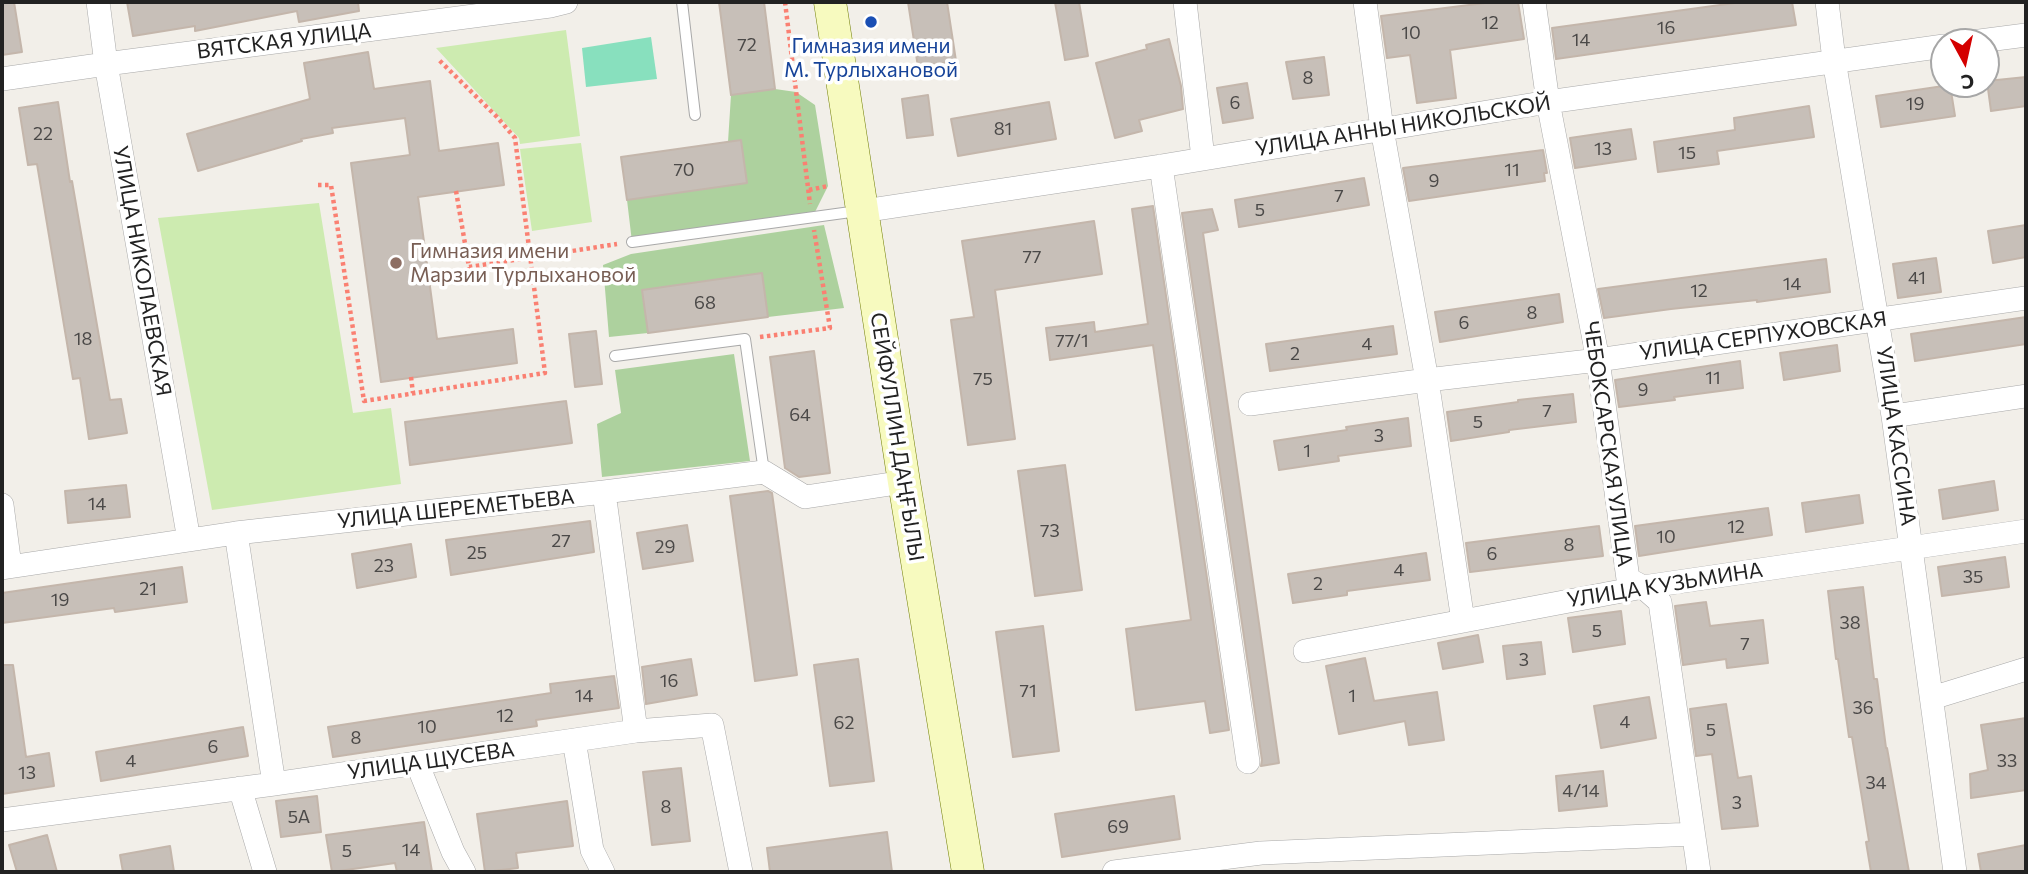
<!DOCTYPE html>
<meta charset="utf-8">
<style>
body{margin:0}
#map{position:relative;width:2028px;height:874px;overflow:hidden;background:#f2efe9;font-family:Commissioner,sans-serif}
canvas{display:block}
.frame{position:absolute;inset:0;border:4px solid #222;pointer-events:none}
.north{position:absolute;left:1930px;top:28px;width:70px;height:70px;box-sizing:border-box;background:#fff;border:2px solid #a7a7a7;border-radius:50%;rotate:172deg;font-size:19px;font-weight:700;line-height:28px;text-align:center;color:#222}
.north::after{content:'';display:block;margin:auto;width:24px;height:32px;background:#d40000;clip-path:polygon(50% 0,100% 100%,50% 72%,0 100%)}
</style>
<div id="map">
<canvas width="2028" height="874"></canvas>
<div class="frame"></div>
<div class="north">С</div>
</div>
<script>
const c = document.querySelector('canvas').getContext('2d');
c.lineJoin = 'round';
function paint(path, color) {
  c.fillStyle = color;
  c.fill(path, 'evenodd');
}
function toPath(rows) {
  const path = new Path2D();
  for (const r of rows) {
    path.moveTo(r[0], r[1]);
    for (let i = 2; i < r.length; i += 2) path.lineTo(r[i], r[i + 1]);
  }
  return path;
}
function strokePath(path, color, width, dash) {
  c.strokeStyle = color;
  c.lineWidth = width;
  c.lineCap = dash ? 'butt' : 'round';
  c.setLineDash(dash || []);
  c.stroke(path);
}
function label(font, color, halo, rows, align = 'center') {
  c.font = font + ' Commissioner,sans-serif';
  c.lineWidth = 7;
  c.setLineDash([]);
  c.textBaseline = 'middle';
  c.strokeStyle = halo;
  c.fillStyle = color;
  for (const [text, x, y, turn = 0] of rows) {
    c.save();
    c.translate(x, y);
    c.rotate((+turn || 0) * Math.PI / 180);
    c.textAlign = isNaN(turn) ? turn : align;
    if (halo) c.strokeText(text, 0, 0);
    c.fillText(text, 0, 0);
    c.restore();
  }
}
paint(toPath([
 [566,30,580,136,520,144,519,138,436,48],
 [581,143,592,222,532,231,520,149],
 [319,203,353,413,391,408,401,484,212,510,158,218]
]), '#cdebb0');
paint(toPath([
 [775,89,796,92,815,105,828,186,812,218,632,242,627,200,747,183,741,140,728,142,731,95],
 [824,225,844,308,768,317,761,273,642,290,648,333,609,337,603,265,631,254],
 [734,354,750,461,602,477,597,424,621,413,615,370]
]), '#add19e');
paint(toPath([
 [651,37,657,79,586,87,582,48]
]), '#88e0be');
const building = toPath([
 [2,2,14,2,22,52,2,55,2,2],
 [127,2,358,2,359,11,299,22,297,11,195,31,195,26,133,36,127,2],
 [719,2,764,2,775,89,731,95,719,2],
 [908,2,947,2,956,61,918,67,908,2],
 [1055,2,1079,2,1088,56,1065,60,1055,2],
 [1493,2,1518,2,1524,39,1450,50,1456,98,1417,103,1410,55,1387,58,1381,16,1493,2],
 [1742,2,1792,2,1796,25,1556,59,1552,28,1742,2],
 [1169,39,1181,86,1183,109,1139,120,1142,131,1115,138,1096,63,1147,49,1146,45,1169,39],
 [368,52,374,89,430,81,439,151,498,143,504,185,418,197,437,339,513,329,517,363,381,382,351,163,410,155,405,118,332,128,333,133,301,139,302,141,198,171,187,134,310,99,304,63,368,52],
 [1324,57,1329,95,1293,99,1286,62,1324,57],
 [2026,77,2026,106,1991,111,1987,81,2026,77],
 [1247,83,1253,118,1223,123,1217,88,1247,83],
 [1950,85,1955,116,1881,127,1876,96,1950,85],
 [928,95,933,135,907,138,902,99,928,95],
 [58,102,70,182,72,181,110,400,121,399,127,433,89,439,80,378,73,379,37,164,28,165,19,108,58,102],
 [1049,102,1056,139,958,156,951,119,1049,102],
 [1809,106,1814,137,1717,151,1719,164,1658,172,1654,142,1735,130,1734,118,1809,106],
 [1631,129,1636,159,1575,168,1570,138,1631,129],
 [741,140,747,183,627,200,621,157,741,140],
 [1543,150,1547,173,1544,173,1545,181,1409,201,1403,168,1543,150],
 [1364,178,1369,205,1239,227,1235,200,1364,178],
 [1153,206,1229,730,1210,733,1205,701,1136,710,1126,629,1191,620,1153,345,1050,360,1046,328,1094,322,1095,332,1148,324,1132,209,1153,206],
 [1212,209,1218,230,1203,233,1279,763,1261,766,1262,760,1182,213,1212,209],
 [1094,221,1102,274,995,290,1015,439,968,445,951,320,974,317,962,241,1094,221],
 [2026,225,2026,257,1993,263,1988,231,2026,225],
 [1936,258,1941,292,1898,298,1893,264,1936,258],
 [1826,259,1830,292,1757,302,1757,300,1671,309,1604,318,1598,289,1826,259],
 [762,273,768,317,648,333,642,290,762,273],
 [1559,294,1563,322,1440,342,1435,312,1559,294],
 [2026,317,2026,344,1915,361,1911,334,2026,317],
 [1393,326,1397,354,1270,371,1266,344,1393,326],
 [596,331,602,384,575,387,569,334,596,331],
 [1837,345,1840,371,1784,380,1780,353,1837,345],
 [814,351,830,473,799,477,785,468,770,357,814,351],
 [1740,361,1743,388,1674,397,1675,400,1619,407,1615,380,1740,361],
 [1573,394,1576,422,1509,430,1509,432,1451,441,1447,412,1518,402,1518,400,1573,394],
 [566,401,572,443,410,465,405,422,566,401],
 [1408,418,1411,446,1338,456,1339,461,1279,470,1274,441,1347,430,1346,427,1408,418],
 [1065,465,1082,590,1035,596,1018,471,1065,465],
 [1994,481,1998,510,1943,519,1939,490,1994,481],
 [126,485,130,517,68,523,65,491,126,485],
 [768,491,772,493,797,675,755,681,730,496,768,491],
 [1859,495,1863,523,1806,532,1802,503,1859,495],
 [1768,508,1772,535,1639,556,1635,526,1768,508],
 [590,521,594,552,451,575,446,540,590,521],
 [687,525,693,561,643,569,637,533,687,525],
 [1599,526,1603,556,1470,572,1466,543,1599,526],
 [411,544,416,577,357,588,352,554,411,544],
 [1426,553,1430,580,1347,591,1347,595,1293,603,1288,574,1426,553],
 [2005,557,2009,587,1942,596,1938,567,2005,557],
 [182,567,187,602,115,612,114,608,2,623,2,593,182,567],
 [1863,587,1874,679,1877,679,1886,748,1887,748,1909,872,1871,872,1866,842,1869,841,1852,737,1849,737,1838,659,1836,659,1828,591,1863,587],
 [1706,602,1710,626,1763,620,1768,663,1727,668,1726,659,1683,665,1675,606,1706,602],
 [1621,611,1625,644,1573,652,1568,618,1621,611],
 [1043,626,1059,751,1013,757,996,632,1043,626],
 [1478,635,1483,662,1443,669,1438,643,1478,635],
 [1541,642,1545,674,1507,679,1503,646,1541,642],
 [1365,658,1374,701,1437,692,1444,740,1409,745,1405,721,1339,734,1326,666,1365,658],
 [691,659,697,695,646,704,642,667,691,659],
 [858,659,874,781,830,786,814,665,858,659],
 [2,665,13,665,26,757,49,753,54,786,2,794,2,665],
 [614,676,619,708,536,720,537,726,333,757,328,727,551,693,550,684,614,676],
 [1649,697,1656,738,1601,748,1594,706,1649,697],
 [1726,704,1738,778,1751,776,1758,826,1722,829,1712,754,1696,756,1690,709,1726,704],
 [2026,718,2026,790,1971,798,1970,774,1988,770,1981,725,2026,718],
 [243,727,248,756,101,781,96,752,243,727],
 [681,768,690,841,652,845,643,772,681,768],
 [1603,771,1607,806,1559,811,1556,776,1603,771],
 [317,796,321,832,281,837,276,801,317,796],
 [1174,796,1180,839,1062,857,1055,814,1174,796],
 [567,801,573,846,516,853,518,868,485,872,477,814,567,801],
 [424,822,432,872,397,872,395,863,332,872,326,835,424,822],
 [887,832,892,872,770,872,767,848,887,832],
 [47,835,57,872,17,872,9,845,47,835],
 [2026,845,2026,872,1981,872,1978,854,2026,845],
 [170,846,174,872,123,872,120,855,170,846]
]);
paint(building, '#c7bfb8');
strokePath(building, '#c4b6ab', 2);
const service = toPath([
 [682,2,695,115],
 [632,242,858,211],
 [615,356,745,339,764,472]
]);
const minor = toPath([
 [98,2,106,64,189,540],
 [1185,2,1203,158],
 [1365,2,1382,129,1427,380,1463,621],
 [1534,2,1548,102,1598,360,1628,579,1643,587,1660,602,1699,872],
 [1827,2,1834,60,1893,416,1955,872],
 [1972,42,2026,35],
 [2,79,106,64,550,6,566,2],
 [1161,166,1248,762],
 [863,211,1161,166,1548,102,1944,46],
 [1250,404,1427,380,1598,360,2026,298],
 [1893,416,2026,396],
 [604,492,636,731],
 [2,505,10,566],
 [236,533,274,784],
 [2,568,236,533,604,492,764,472,805,497,904,482],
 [1305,651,1643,587,2026,531],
 [1932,698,2026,669],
 [574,740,592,850,603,872],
 [417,763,453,852,464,872],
 [240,788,265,872],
 [2,820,274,784,636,731,712,725,741,872],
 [1114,872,1261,853,1693,834]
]);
const secondary = toPath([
 [830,2,904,482,968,872]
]);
strokePath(service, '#a9a9a9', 12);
strokePath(minor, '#a9a9a9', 24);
strokePath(secondary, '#707d05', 33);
strokePath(toPath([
 [785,2,810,204],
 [318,185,331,185,364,401,545,373,515,138,497,117,439,60],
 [809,190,828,186],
 [456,191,469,267,617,244],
 [760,337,830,328,814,230],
 [411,377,413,393]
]), '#fa8072', 4.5, [3.5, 3.5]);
strokePath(service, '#fff', 10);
strokePath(minor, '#fff', 23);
strokePath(secondary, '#f7fabf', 32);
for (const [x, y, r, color] of [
 [871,22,7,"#1a4fb4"],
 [396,263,7,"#8d6e63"]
]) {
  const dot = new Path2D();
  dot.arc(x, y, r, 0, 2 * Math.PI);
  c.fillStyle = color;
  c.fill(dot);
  strokePath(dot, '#fff', 2.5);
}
label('18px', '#4b4948', null, [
 ["12",1490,23],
 ["16",1666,28],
 ["10",1411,33],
 ["14",1581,40],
 ["72",747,45],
 ["8",1308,78],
 ["6",1235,103],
 ["19",1915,104],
 ["81",1003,129],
 ["22",43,134],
 ["13",1603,149],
 ["15",1687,153],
 ["70",684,170],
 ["11",1512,170],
 ["9",1434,181],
 ["7",1339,196],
 ["5",1260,210],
 ["77",1032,257],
 ["41",1917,278],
 ["14",1792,284],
 ["12",1699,291],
 ["68",705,303],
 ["8",1532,313],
 ["6",1464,323],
 ["18",83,339],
 ["77/1",1072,341],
 ["4",1367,344],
 ["2",1295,354],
 ["11",1713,378],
 ["75",983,379],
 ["9",1643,390],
 ["7",1547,411],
 ["64",800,415],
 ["5",1478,422],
 ["3",1379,436],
 ["1",1307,451],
 ["14",97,504],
 ["12",1736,527],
 ["73",1050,531],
 ["10",1666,537],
 ["27",561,541],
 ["8",1569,545],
 ["29",665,547],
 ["25",477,553],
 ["6",1492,554],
 ["23",384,566],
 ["4",1399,570],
 ["35",1973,577],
 ["2",1318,584],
 ["21",148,589],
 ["19",60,600],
 ["38",1850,623],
 ["5",1597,631],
 ["7",1745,644],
 ["3",1524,660],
 ["16",669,681],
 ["71",1028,691],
 ["14",584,696],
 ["1",1352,696],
 ["36",1863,708],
 ["12",505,716],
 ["4",1625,722],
 ["62",844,723],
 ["10",427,727],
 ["5",1711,730],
 ["8",356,738],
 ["6",213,747],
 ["4",131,761],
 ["33",2007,761],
 ["13",27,773],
 ["34",1876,783],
 ["4/14",1581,791],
 ["3",1737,803],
 ["8",666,807],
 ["5А",299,817],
 ["69",1118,827],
 ["14",411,850],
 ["5",347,851]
]);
label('21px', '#222', '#fff', [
 ["ВЯТСКАЯ УЛИЦА",284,41,-7],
 ["УЛИЦА АННЫ НИКОЛЬСКОЙ",1403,126,-9],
 ["УЛИЦА НИКОЛАЕВСКАЯ",142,271,80],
 ["УЛИЦА СЕРПУХОВСКАЯ",1763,336,-8],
 ["УЛИЦА КАССИНА",1896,436,82],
 ["СЕЙФУЛЛИН ДАҢҒЫЛЫ",897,437,81],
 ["ЧЕБОКСАРСКАЯ УЛИЦА",1608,444,82],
 ["УЛИЦА ШЕРЕМЕТЬЕВА",456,509,-6],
 ["УЛИЦА КУЗЬМИНА",1665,585,-9],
 ["УЛИЦА ЩУСЕВА",431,761,-8]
]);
label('21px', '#164399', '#fff', [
 ["Гимназия имени",871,46],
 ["М. Турлыхановой",871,70]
]);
label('21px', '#785e54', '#fff', [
 ["Гимназия имени",410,251],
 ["Марзии Турлыхановой",410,275]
], 'left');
</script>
